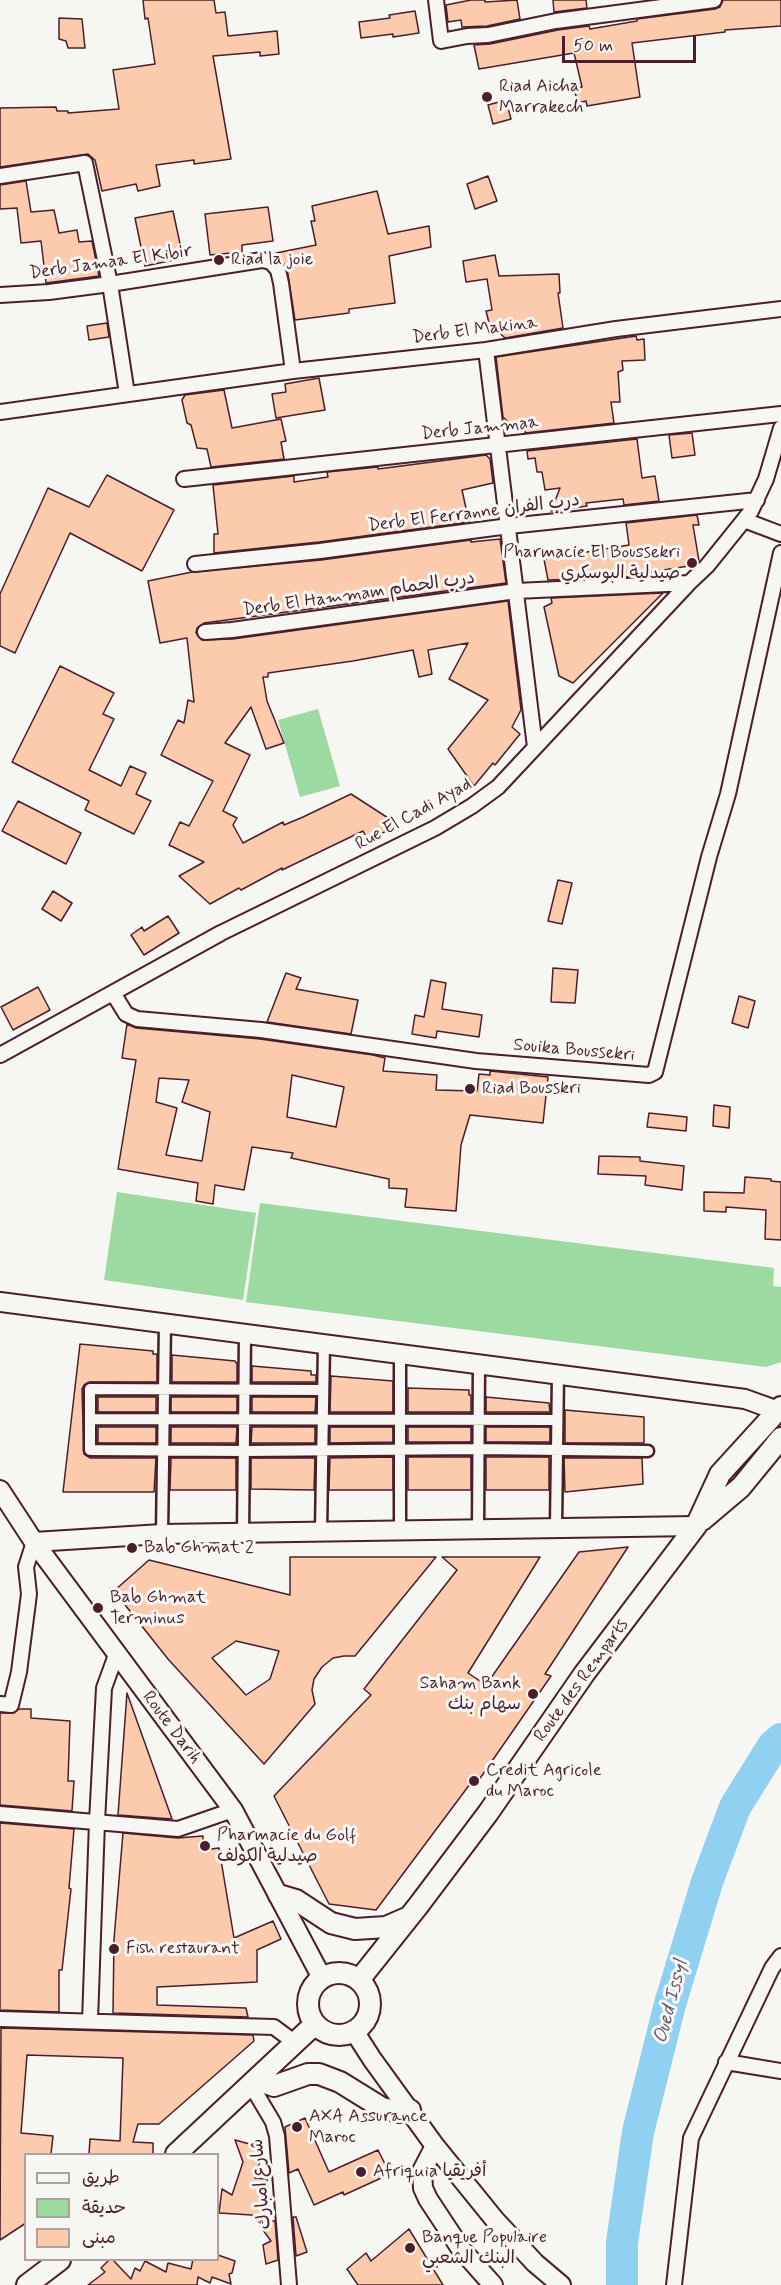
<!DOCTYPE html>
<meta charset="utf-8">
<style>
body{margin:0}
#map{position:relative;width:781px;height:2285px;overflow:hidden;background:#f6f6f2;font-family:Mynerve,"Playpen Sans Arabic",sans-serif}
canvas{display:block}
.legend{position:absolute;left:24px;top:2153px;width:195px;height:108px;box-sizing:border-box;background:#f6f6f2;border:2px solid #b1a0a2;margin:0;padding:8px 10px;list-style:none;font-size:18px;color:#4a1f2b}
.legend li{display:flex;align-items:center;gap:12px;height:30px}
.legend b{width:30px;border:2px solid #b1a0a2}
.scale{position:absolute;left:562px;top:36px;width:134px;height:27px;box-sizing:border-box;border:3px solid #4a1f2b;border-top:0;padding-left:8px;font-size:18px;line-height:21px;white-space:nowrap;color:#4a1f2b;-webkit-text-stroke:4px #f6f6f2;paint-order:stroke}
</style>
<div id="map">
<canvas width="781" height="2285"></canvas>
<ul class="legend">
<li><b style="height:8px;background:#f6f6f2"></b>طريق</li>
<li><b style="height:16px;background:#9ddaa1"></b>حديقة</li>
<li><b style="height:16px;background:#fccaac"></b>مبنى</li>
</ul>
<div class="scale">50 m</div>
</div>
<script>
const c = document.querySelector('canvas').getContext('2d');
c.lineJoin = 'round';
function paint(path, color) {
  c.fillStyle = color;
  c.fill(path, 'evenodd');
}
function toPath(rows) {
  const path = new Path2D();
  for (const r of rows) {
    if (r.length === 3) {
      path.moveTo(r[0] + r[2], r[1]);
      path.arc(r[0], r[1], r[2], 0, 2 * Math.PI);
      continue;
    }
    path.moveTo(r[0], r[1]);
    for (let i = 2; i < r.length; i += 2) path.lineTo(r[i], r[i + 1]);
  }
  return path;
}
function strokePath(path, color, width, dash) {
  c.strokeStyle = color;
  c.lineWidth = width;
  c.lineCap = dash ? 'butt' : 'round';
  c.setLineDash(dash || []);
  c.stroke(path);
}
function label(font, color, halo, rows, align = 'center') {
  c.font = font + ' Mynerve,"Playpen Sans Arabic",sans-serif';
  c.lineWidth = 6;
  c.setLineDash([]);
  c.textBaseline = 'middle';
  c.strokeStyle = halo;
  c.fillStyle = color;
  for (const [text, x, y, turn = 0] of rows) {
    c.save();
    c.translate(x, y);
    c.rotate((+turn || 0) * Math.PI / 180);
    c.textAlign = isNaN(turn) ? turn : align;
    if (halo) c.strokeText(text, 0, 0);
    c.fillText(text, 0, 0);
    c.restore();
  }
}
paint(toPath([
 [318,709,340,786,300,797,278,720],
 [117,1192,256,1213,243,1300,104,1280],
 [260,1203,774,1268,773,1286,781,1287,781,1362,766,1367,246,1302]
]), '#9ddaa1');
strokePath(toPath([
 [622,2285,622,2242,638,2132,670,2004,707,1882,735,1807,773,1746,781,1739]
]), '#90d1f2', 32);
const building = toPath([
 [143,0,214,0,216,13,225,12,228,36,277,31,279,54,260,56,260,52,213,56,231,159,194,164,194,160,156,165,160,186,138,191,136,184,102,191,95,160,88,154,0,167,0,108,56,107,57,111,68,111,68,113,119,109,113,70,155,64,148,18,145,19,143,0],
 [471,0,485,0,485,2,517,0,520,19,487,26,462,27,461,20,448,22,446,5,471,0],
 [553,0,586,0,587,8,554,12,553,0],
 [723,0,781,0,781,26,725,30,725,32,632,43,640,97,587,106,586,101,578,103,574,89,582,87,574,53,479,69,474,45,490,44,558,30,589,26,590,29,637,21,637,19,715,9,720,7,723,0],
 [415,11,419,33,393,37,393,34,361,38,359,22,390,18,389,15,415,11],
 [59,18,82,19,85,48,68,48,66,41,59,39,59,18],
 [506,100,511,119,493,124,488,105,506,100],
 [488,176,497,201,475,209,467,184,488,176],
 [26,181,31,212,54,210,59,233,77,230,79,242,92,241,99,276,46,283,41,241,21,243,17,208,0,209,0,185,26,181],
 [377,191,388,234,429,226,431,247,389,256,395,303,349,309,349,313,295,320,287,268,276,253,316,245,311,221,315,221,312,206,377,191],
 [268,207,273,241,242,245,242,252,210,255,205,214,268,207],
 [173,211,183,258,145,266,135,218,173,211],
 [495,255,499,276,559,274,560,293,558,293,563,328,505,338,489,323,486,311,492,310,487,279,466,282,463,261,495,255],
 [107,323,109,337,89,340,87,326,107,323],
 [636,336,637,340,644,339,645,360,622,361,623,370,618,372,620,402,611,402,614,423,525,433,525,426,514,427,503,417,496,357,636,336],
 [319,378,325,410,276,418,272,394,286,392,285,384,319,378],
 [224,390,232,428,281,419,286,441,281,442,284,459,211,467,207,449,197,448,191,425,187,423,182,400,185,395,224,390],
 [692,433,695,455,672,458,669,435,692,433],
 [637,439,642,478,655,476,659,501,624,505,623,499,586,503,587,506,551,511,560,488,545,490,542,472,537,472,535,458,528,459,527,451,637,439],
 [486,455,490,459,493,483,462,490,469,522,319,542,214,553,214,534,218,534,213,485,294,476,294,482,328,477,327,472,378,467,378,469,486,455],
 [107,475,174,510,142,571,70,533,15,653,0,646,0,594,48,488,89,507,107,475],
 [697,515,699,525,693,525,699,561,695,565,651,572,653,576,548,580,544,559,629,545,626,523,697,515],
 [500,539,506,583,204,623,197,628,196,633,202,640,233,639,508,601,521,710,512,727,520,734,495,765,493,763,474,786,448,749,488,700,449,679,468,643,428,650,432,674,419,677,413,650,353,661,268,673,268,677,263,677,267,701,284,743,266,749,251,707,225,743,250,755,223,811,237,818,233,825,243,843,283,822,284,825,303,817,351,794,399,825,368,840,363,831,282,870,282,868,241,890,239,888,210,904,179,876,204,862,169,845,180,822,189,826,213,781,161,755,178,720,184,723,188,700,194,702,187,638,160,643,148,581,192,572,321,560,471,540,471,542,500,539],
 [663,593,573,683,559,676,544,607,552,603,551,598,663,593],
 [60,666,114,693,103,714,114,719,89,770,121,786,130,766,146,773,136,794,151,801,134,834,85,810,89,801,12,762,60,666],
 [18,801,81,833,66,864,2,831,18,801],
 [558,880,572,883,562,924,548,921,558,880],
 [53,891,72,903,61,921,42,909,53,891],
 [168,916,179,933,144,955,131,935,142,927,144,931,168,916],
 [553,968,578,970,575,1003,551,1002,553,968],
 [286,973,301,978,296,989,358,1000,351,1034,267,1022,286,973],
 [431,980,446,983,442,1009,482,1015,479,1037,437,1031,436,1038,412,1034,415,1015,424,1017,431,980],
 [38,987,50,1010,13,1030,1,1007,38,987],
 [739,996,755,1001,748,1028,732,1023,739,996],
 [127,1024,136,1028,260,1039,373,1055,385,1058,383,1071,437,1075,436,1090,477,1091,479,1074,490,1075,490,1071,548,1077,543,1123,470,1115,461,1145,456,1211,405,1207,407,1189,389,1188,389,1179,291,1158,293,1153,252,1147,244,1190,215,1185,213,1204,196,1201,198,1183,118,1169,136,1060,122,1058,127,1024],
 [292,1075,344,1087,336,1127,287,1117,292,1075],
 [159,1078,189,1080,182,1102,210,1112,202,1161,166,1155,177,1108,156,1102,159,1078],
 [714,1105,730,1107,729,1128,713,1126,714,1105],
 [649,1113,687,1117,686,1131,647,1127,649,1113],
 [599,1156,640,1157,640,1161,684,1166,682,1190,645,1185,646,1176,598,1174,599,1156],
 [745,1177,771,1179,771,1181,781,1182,781,1240,765,1239,766,1210,726,1207,726,1212,704,1211,704,1192,744,1193,745,1177],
 [80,1344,153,1351,153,1354,157,1354,157,1382,90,1382,84,1385,82,1389,84,1454,90,1458,156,1458,154,1492,63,1492,80,1344],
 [172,1355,235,1361,237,1364,237,1382,172,1382,172,1355],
 [252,1366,311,1371,311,1375,316,1375,316,1382,252,1382,252,1366],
 [331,1376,393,1381,393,1412,330,1412,331,1376],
 [408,1388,469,1390,469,1395,471,1395,471,1412,408,1412,408,1388],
 [98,1397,156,1397,156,1412,98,1412,98,1397],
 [171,1397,237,1397,237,1412,171,1412,171,1397],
 [252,1397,316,1397,315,1412,252,1412,252,1397],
 [486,1397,549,1403,550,1412,486,1412,486,1397],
 [565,1410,644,1417,644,1443,565,1443,565,1410],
 [98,1427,156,1427,156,1443,98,1443,98,1427],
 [171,1427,237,1427,236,1443,171,1443,171,1427],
 [252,1427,315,1427,315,1443,251,1443,252,1427],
 [330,1427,393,1427,393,1442,330,1443,330,1427],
 [408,1427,471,1427,471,1442,408,1442,408,1427],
 [486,1427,550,1427,550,1442,486,1442,486,1427],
 [393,1457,393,1490,329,1490,330,1458,393,1457],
 [408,1457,471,1457,471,1490,408,1490,408,1457],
 [486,1457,549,1457,549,1490,486,1490,486,1457],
 [171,1458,236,1458,236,1490,170,1490,171,1458],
 [251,1458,315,1458,314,1490,251,1489,251,1458],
 [564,1458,642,1458,643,1484,565,1492,564,1458],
 [628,1547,545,1674,551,1676,474,1787,470,1784,376,1910,329,1904,274,1796,371,1695,364,1689,457,1570,442,1557,540,1557,468,1673,486,1685,579,1552,628,1547],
 [290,1557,436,1557,355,1656,344,1656,333,1658,322,1667,314,1679,312,1690,315,1704,264,1764,168,1659,114,1591,149,1560,290,1595,290,1557],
 [236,1641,279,1651,270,1679,246,1695,212,1658,236,1641],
 [127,1693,172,1819,118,1815,127,1693],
 [19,1709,31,1709,31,1718,70,1721,68,1781,74,1781,72,1811,0,1805,0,1713,14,1713,19,1709],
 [0,1823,74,1829,69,1888,71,1889,62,1970,59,1970,59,2012,0,2010,0,1823],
 [123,1833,177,1838,203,1836,203,1850,219,1848,234,1938,273,1921,281,1939,257,1950,257,1982,157,1987,157,2005,246,2008,248,2017,113,2013,114,1939,123,1833],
 [1,2028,253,2035,254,2041,159,2124,138,2124,133,2142,153,2143,153,2154,89,2154,90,2139,120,2141,123,2058,27,2055,21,2133,53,2136,51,2154,26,2154,26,2223,0,2240,1,2028],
 [305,2118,329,2172,378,2150,390,2174,344,2195,343,2192,314,2205,298,2169,289,2173,285,2127,305,2118],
 [235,2140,264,2148,255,2178,267,2179,270,2221,275,2221,278,2260,266,2264,263,2245,271,2241,252,2215,219,2213,222,2189,232,2195,243,2162,235,2140],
 [293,2217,296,2217,307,2252,296,2256,293,2217],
 [409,2229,443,2285,358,2285,347,2269,366,2253,371,2261,409,2229],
 [218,2255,235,2261,232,2273,229,2274,231,2284,212,2277,210,2283,198,2277,197,2285,88,2285,105,2272,101,2268,110,2259,112,2259,131,2279,135,2268,140,2271,145,2261,166,2272,168,2263,191,2269,193,2259,218,2259,218,2255]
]);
paint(building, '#fccaac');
strokePath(building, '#4a1f2b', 1.5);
const pedestrian = toPath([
 [400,1354,400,1532],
 [323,1390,90,1389,90,1450,244,1451,479,1449,648,1451],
 [90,1419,557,1420],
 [556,1527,558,1374],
 [478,1530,479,1364],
 [321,1532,324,1344],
 [243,1533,245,1334],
 [162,1534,165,1323]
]);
const minor = toPath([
 [436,0,441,41,467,36,488,35,556,21,714,0],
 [0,176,85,163,110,284,127,394],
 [0,295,49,292,110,284,262,260,271,262,278,270,281,283,293,371],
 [486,350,535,747],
 [0,412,293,371,486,350,616,329,781,309],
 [184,479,781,414],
 [744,520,781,534],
 [195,564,320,551,509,526,757,500],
 [205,632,232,630,516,591,689,583],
 [113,993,126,1014,137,1019,261,1030,476,1061,649,1075,655,1072,709,857,728,794,781,553],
 [0,1055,221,933,435,828,472,806,498,787,689,583,707,566,744,520,751,511,766,479,781,428],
 [0,1704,11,1705,19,1672,29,1594,26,1567,34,1542],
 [0,1814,178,1829,233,1810],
 [0,2019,274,2027,294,2042],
 [90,2021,97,1822,104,1688,116,1655],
 [726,2062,781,2071],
 [251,2085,273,2122,277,2136,289,2285],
 [674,2285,691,2138,772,1968,781,1956]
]);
const tertiary = toPath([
 [0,1302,745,1399,781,1412],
 [0,1490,34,1542,233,1810,322,1978],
 [34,1542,162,1534,696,1526],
 [354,2031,372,2059,435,2146,495,2220,535,2263,561,2285],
 [435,2146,422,2171,423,2188,428,2199,461,2249,493,2285]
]);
const secondary = toPath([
 [702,1520,741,1487,781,1438],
 [279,1895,296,1900,331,1923,355,1929,386,1927,409,1917],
 [339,2004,31],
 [359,1980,418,1906,488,1813,584,1674,696,1526,720,1474,781,1407],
 [257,2080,274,2086,308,2074,319,2074,340,2082,382,2108,399,2112,410,2110],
 [176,2154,315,2024],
 [27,2285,60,2260]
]);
strokePath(pedestrian, '#4a1f2b', 15);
strokePath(minor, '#4a1f2b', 18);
strokePath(tertiary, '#4a1f2b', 22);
strokePath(secondary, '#4a1f2b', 24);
strokePath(pedestrian, '#f6f6f2', 10);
strokePath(minor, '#f6f6f2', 14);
strokePath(tertiary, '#f6f6f2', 18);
strokePath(secondary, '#f6f6f2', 20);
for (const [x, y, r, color] of [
 [487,97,6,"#4a1f2b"],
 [219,260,6,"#4a1f2b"],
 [692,563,6,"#4a1f2b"],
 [470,1089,6,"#4a1f2b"],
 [132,1548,6,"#4a1f2b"],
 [98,1608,6,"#4a1f2b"],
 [533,1694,6,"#4a1f2b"],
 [474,1781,6,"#4a1f2b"],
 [205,1846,6,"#4a1f2b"],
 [114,1949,6,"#4a1f2b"],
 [297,2127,6,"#4a1f2b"],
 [361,2172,6,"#4a1f2b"],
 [410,2248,6,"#4a1f2b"]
]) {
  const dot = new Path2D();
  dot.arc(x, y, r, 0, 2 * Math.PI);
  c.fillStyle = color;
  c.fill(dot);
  strokePath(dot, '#f6f6f2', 2);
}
label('18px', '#4a1f2b', '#f6f6f2', [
 ["Riad Aicha",499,87],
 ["Marrakech",499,108],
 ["Riad la joie",231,260],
 ["Pharmacie El Boussekri",680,553,"right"],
 ["صيدلية البوسكري",680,574,"right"],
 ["Riad Bousskri",482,1089],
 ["Bab Ghmat 2",144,1548],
 ["Bab Ghmat",110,1598],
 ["Terminus",110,1619],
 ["Saham Bank",521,1684,"right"],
 ["سهام بنك",521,1705,"right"],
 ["Credit Agricole",486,1771],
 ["du Maroc",486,1792],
 ["Pharmacie du Golf",217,1836],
 ["صيدلية الكولف",217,1857],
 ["Fish restaurant",126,1949],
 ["AXA Assurance",309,2117],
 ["Maroc",309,2138],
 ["Afriquia أفريقيا",373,2172],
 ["Banque Populaire",422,2238],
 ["البنك الشعبي",422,2259]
], 'left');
label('18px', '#4a1f2b', '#f6f6f2', [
 ["Derb Jamaa El Kibir",111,263,-8],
 ["Derb El Makina",475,331,-7],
 ["Derb Jammaa",480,429,-6],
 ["Derb El Ferranne درب الفران",474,514,-7],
 ["Derb El Hammam درب الحمام",359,595,-8],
 ["Rue El Cadi Ayad",414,815,-29],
 ["Souika Boussekri",574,1051,5],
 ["Route des Remparts",582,1681,-54],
 ["Route Darih",171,1728,53],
 ["شارع امبارك",262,2184,-95]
]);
label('italic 20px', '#5f5467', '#f6f6f2', [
 ["Oued Issyl",672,2002,-75]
]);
</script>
